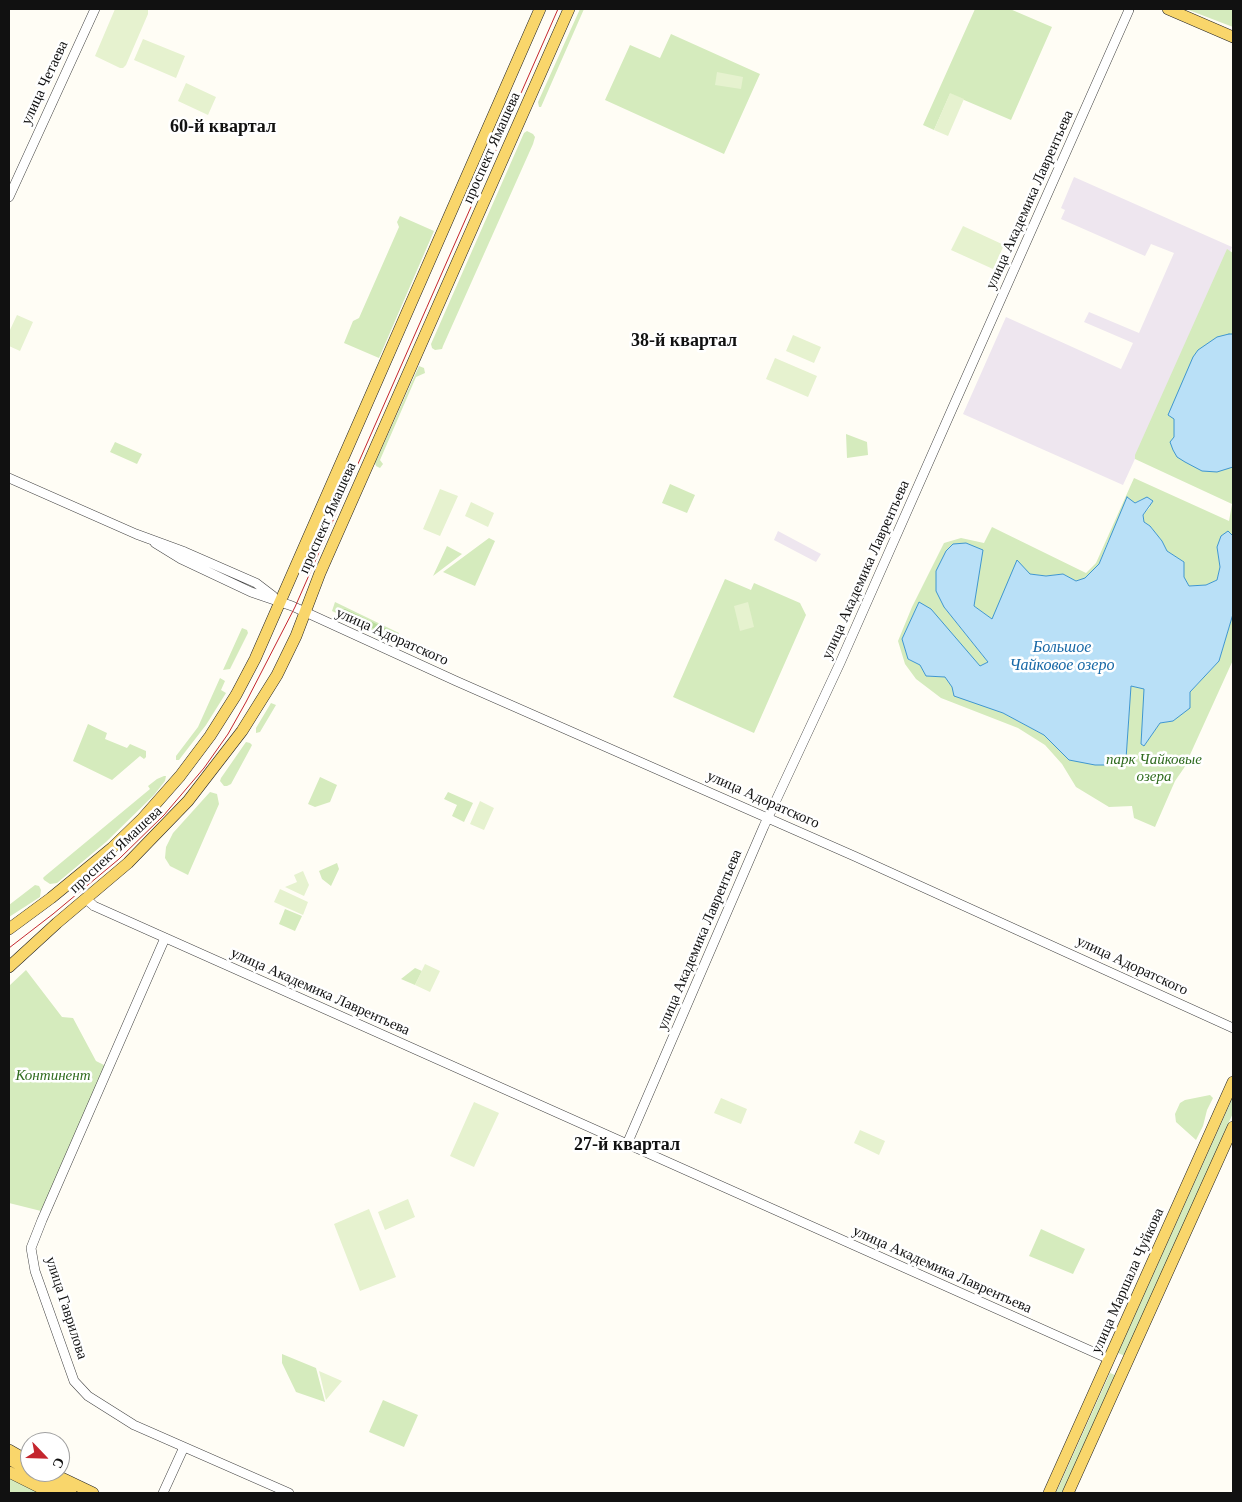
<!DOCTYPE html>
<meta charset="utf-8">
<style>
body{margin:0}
#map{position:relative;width:1242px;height:1502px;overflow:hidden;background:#fffdf5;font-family:"Times New Roman",serif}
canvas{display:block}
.frame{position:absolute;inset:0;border:10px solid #111;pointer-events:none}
.north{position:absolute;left:20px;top:1432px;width:50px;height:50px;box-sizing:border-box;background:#fff;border:1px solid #a0a0a0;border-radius:50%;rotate:114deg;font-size:14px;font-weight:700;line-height:20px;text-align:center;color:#111}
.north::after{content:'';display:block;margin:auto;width:18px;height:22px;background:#c4262e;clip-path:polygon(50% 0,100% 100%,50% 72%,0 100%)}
</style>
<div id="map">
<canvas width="1242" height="1502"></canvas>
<div class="frame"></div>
<div class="north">С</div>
</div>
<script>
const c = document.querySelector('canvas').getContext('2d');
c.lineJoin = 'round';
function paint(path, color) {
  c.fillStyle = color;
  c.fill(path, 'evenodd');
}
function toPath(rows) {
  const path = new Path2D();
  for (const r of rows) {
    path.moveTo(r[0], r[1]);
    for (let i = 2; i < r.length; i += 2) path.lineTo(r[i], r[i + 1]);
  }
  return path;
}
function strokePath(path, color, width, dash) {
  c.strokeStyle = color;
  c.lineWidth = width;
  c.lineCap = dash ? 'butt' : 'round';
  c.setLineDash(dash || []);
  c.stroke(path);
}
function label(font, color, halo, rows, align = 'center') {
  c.font = font + ' "Times New Roman",serif';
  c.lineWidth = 5;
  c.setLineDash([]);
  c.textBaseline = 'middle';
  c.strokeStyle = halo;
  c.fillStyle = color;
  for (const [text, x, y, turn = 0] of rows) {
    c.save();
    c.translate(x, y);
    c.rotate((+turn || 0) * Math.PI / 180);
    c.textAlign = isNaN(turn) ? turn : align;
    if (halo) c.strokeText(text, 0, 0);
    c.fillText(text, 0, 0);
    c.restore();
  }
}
paint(toPath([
 [1074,177,1232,247,1123,485,963,414,1006,317,1121,369,1133,343,1084,322,1089,312,1139,333,1174,253,1151,244,1145,256,1061,219,1065,210,1061,208],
 [778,531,821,554,816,562,774,540]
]), '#eee6ef');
paint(toPath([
 [580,9,584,9,541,107,539,107,538,102],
 [975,9,1010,9,1052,27,1011,120,950,94,934,130,923,125],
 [1186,9,1233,9,1233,27],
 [671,34,760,74,724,154,605,100,630,45,660,58],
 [527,131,533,134,535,137,533,144,443,346,442,349,435,350,432,348,431,344,524,133],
 [400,216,434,231,379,358,344,343,353,321,359,318,399,227,397,222],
 [1227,249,1233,253,1233,536,1228,531,1217,547,1220,567,1217,580,1206,585,1189,586,1184,577,1184,562,1167,551,1162,541,1150,526,1144,522,1143,515,1150,507,1142,499,1135,503,1108,541,1099,564,1085,579,1076,581,1063,574,1046,576,1030,574,992,619,974,606,982,550,944,607,988,662,980,666,919,602,902,639,908,659,920,665,926,676,945,677,953,687,985,706,1003,713,1044,735,1069,760,1126,758,1131,685,1145,689,1141,744,1144,746,1160,723,1173,721,1190,692,1219,661,1233,614,1233,660,1184,768,1175,781,1155,827,1134,818,1132,806,1109,807,1076,787,1062,764,1045,745,1018,728,941,698,916,679,905,664,898,641,912,607,944,543,961,538,984,543,992,527,1086,573,1096,563,1134,478,1229,521,1232,504,1135,459,1135,455],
 [419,366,424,368,425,373,416,377,380,460,383,464,380,468,376,466,375,463],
 [846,434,867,442,868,455,847,458],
 [115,442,142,454,137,464,110,452],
 [670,484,695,495,687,513,662,503],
 [489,538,495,541,475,586,443,572],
 [447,546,462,554,433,576],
 [725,579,751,590,754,583,800,603,806,615,754,733,673,697],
 [335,602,399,633,396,641,332,611],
 [242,628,247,630,248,633,230,669,223,670],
 [220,678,225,681,221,690,226,693,206,725,182,756,179,760,176,760,176,756,198,727],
 [271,703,276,705,260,732,256,733,256,728],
 [88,724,107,733,105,739,127,748,130,744,146,751,146,757,144,759,140,756,112,780,73,761],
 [246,742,250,743,252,745,250,749,231,784,227,786,224,786,220,781,221,778],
 [164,776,166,776,165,781,154,795,106,842,57,883,50,884,44,880,43,878,45,876,150,789,148,786,157,779],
 [320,777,337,785,330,802,315,807,308,804],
 [210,792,217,794,219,804,188,875,170,866,165,858,166,847,173,833],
 [448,792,473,803,464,822,452,816,457,805,444,799],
 [337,863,339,869,331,886,322,879,319,871],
 [35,885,39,886,41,890,40,897,9,917,9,905],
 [285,909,302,916,295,931,279,924],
 [415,968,422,971,415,985,401,979],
 [26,970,62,1017,73,1018,96,1061,106,1066,41,1211,9,1203,9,986],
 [1210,1095,1213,1098,1207,1110,1203,1126,1196,1140,1176,1122,1175,1114,1180,1103,1185,1100],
 [1233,1097,1233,1113,1125,1356,1118,1353],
 [1041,1229,1085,1249,1073,1274,1029,1256],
 [282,1354,316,1368,325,1402,296,1392,282,1363],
 [1110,1373,1115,1375,1062,1493,1056,1493],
 [383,1400,418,1415,404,1447,369,1432],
 [9,1478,41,1493,9,1493]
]), '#d5ebbd');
paint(toPath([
 [345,609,387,629,389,633,385,634,344,614,341,610]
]), '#b9dc9c');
paint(toPath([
 [115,9,147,9,148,10,148,14,126,65,123,68,120,68,95,56],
 [143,39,185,56,176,78,134,60],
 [717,72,743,77,741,89,715,85],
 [186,83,216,97,208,115,178,101],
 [950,93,964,99,948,136,934,130],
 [963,226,1004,245,993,269,951,250],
 [17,315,33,322,20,351,9,346,9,332],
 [793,335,821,347,814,363,786,351],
 [775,358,817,376,808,397,766,379],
 [440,489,458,496,440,536,423,529],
 [471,502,494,513,488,527,465,516],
 [748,602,754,627,740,631,734,606],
 [480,801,494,808,484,830,470,824],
 [303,871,309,885,304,896,285,887,297,882,294,875],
 [280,889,308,902,303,915,274,902],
 [425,964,440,971,430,992,415,985],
 [721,1098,747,1109,741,1124,714,1113],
 [474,1102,499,1113,474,1167,450,1156],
 [860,1130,885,1141,879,1155,854,1143],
 [408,1199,415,1217,385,1230,378,1212],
 [369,1209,396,1277,360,1291,334,1224],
 [319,1371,342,1381,326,1400]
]), '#e6f2cf');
const water = toPath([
 [1229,334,1233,334,1233,467,1217,472,1202,471,1185,462,1177,457,1173,450,1170,442,1174,437,1174,419,1168,415,1193,357,1198,350,1217,337,1229,334],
 [1127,497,1135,503,1147,497,1153,501,1143,515,1144,522,1150,526,1162,541,1167,551,1184,562,1184,577,1189,586,1206,585,1217,580,1220,567,1217,547,1221,536,1228,531,1233,536,1233,614,1219,661,1190,692,1190,708,1173,721,1160,723,1144,746,1141,744,1144,689,1131,686,1126,759,1107,765,1095,765,1069,760,1044,735,1003,713,954,696,952,687,945,677,926,676,920,665,908,659,902,639,919,602,931,609,980,666,988,662,944,607,936,591,936,571,946,551,953,544,966,543,983,550,974,606,992,619,1017,560,1030,574,1046,576,1063,574,1076,581,1085,578,1099,564,1127,497]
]);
paint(water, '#b9e0f7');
strokePath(water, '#3f96cf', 1);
const minor = toPath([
 [9,197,95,9],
 [9,478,136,534,185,552,256,583,273,596],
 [155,543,181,559,251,592,292,606,456,681,854,856,1233,1028],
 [86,899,94,906,1109,1359],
 [165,938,42,1220,31,1248,35,1271,74,1381,88,1396,134,1425,289,1493],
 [627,1144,764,826,840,663,953,407,1129,10,1128,9],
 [163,1493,184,1447]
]);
const major = toPath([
 [1168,9,1233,37],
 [9,929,51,898,112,848,143,818,180,776,210,736,236,695,255,659,540,9],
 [9,967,57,923,128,863,188,801,242,731,277,675,296,636,320,573,569,9],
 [9,1450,30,1462],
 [9,1459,30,1471],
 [9,1472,39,1487,57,1493],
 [32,1472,71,1493],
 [49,1472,93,1493],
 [1049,1493,1233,1082],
 [1068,1493,1233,1127]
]);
strokePath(minor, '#444', 10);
strokePath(major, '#222', 12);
strokePath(minor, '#fff', 9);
strokePath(major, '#f9d66b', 11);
strokePath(toPath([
 [9,948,53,914,119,859,164,815,204,768,228,734,246,702,295,607,558,9]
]), '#c4262e', 1);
label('15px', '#111', '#fff', [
 ["улица Четаева",45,83,-65],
 ["проспект Ямашева",492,148,-66],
 ["улица Академика Лаврентьева",1030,200,-66],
 ["проспект Ямашева",328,518,-66],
 ["улица Академика Лаврентьева",866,570,-66],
 ["улица Адоратского",392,637,24],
 ["улица Адоратского",763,800,24],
 ["проспект Ямашева",116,850,-43],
 ["улица Академика Лаврентьева",700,940,-67],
 ["улица Адоратского",1132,966,25],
 ["улица Академика Лаврентьева",320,992,24],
 ["улица Академика Лаврентьева",942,1270,24],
 ["улица Маршала Чуйкова",1128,1281,-66],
 ["улица Гаврилова",66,1308,72]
]);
label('italic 15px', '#2f6b1f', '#fff', [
 ["парк Чайковые",1154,760],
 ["озера",1154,777],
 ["Континент",53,1076]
]);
label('italic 16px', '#1768a6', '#fff', [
 ["Большое",1062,648],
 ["Чайковое озеро",1062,666]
]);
label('bold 18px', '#111', '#fff', [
 ["60-й квартал",223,127],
 ["38-й квартал",684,341],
 ["27-й квартал",627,1145]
]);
</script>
